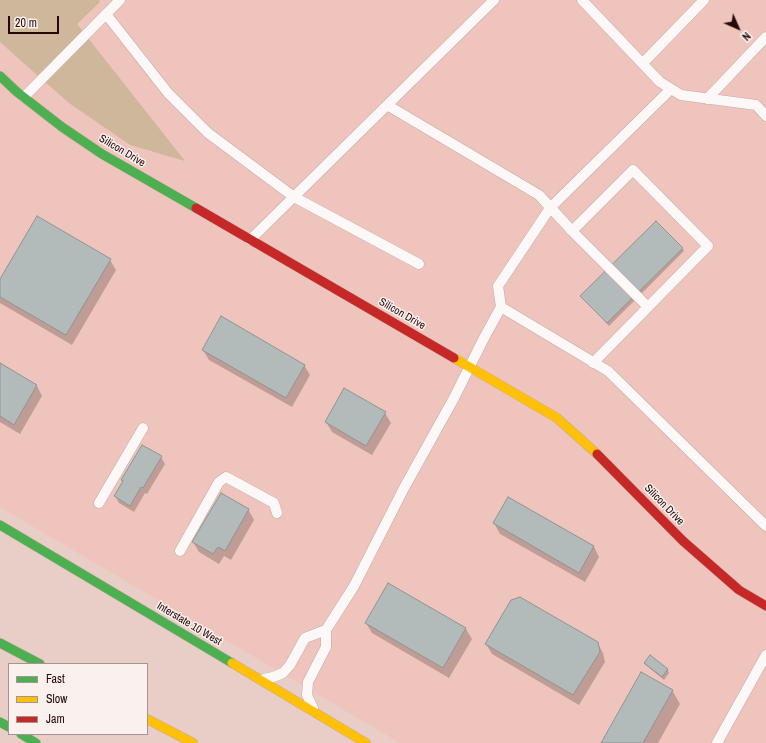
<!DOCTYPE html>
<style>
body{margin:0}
#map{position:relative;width:766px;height:743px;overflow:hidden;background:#e9cec8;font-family:"Archivo Narrow",sans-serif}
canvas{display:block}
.legend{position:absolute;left:8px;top:663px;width:140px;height:72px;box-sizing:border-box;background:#faf1ef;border:1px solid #a59492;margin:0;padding:5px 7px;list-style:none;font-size:12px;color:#260906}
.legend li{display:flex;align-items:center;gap:8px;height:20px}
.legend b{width:20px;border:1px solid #a59492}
.north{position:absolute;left:718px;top:8px;width:40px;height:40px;-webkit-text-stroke:3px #faf1ef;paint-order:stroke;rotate:135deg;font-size:11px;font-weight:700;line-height:16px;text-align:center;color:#260906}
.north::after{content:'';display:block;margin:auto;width:14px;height:18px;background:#260906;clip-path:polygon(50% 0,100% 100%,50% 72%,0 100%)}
.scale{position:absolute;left:8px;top:16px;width:51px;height:18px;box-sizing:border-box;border:2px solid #260906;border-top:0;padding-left:5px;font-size:12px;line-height:14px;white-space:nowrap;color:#260906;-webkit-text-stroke:3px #faf1ef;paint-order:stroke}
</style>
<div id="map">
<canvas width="766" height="743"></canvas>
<ul class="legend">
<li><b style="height:5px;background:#4caf50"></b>Fast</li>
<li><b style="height:5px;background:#ffc107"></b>Slow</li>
<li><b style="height:5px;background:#c62828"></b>Jam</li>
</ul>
<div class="north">N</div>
<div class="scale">20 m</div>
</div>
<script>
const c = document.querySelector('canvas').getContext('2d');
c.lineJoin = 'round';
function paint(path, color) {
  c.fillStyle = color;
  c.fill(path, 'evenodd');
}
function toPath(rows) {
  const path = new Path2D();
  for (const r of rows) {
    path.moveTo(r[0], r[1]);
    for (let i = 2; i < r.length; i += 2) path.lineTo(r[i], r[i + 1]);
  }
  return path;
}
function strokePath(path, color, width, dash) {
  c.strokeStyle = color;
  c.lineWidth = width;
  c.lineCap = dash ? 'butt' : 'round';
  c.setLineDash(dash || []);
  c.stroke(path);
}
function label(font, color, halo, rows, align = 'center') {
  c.font = font + ' "Archivo Narrow",sans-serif';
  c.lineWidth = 3;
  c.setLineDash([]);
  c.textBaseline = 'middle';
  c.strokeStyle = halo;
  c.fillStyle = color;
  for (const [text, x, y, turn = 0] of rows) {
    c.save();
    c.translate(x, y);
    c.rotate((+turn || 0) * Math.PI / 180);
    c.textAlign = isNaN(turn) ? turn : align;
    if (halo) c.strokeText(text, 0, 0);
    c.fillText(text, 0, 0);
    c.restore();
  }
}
paint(toPath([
 [0,0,766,0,766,743,400,743,0,507]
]), '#efc4bc');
paint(toPath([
 [0,0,99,0,100,2,77,24,185,161,130,145,69,103,28,67,0,42]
]), '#ceb79a');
paint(toPath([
 [682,248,684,251,609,326,581,296],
 [110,260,116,270,72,345,0,303,0,281],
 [203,350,304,365,310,375,292,407,209,360],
 [0,364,37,386,42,396,20,434,0,422],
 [385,413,391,423,372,455,332,432,326,422],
 [161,457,165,464,147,494,145,493,134,512,119,503,115,496,123,482,122,480],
 [509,498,594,547,599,557,585,582,500,534,494,523],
 [248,509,254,520,231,560,224,556,219,564,199,552,193,542],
 [388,584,466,629,472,639,449,678,372,633,366,623],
 [597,642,603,653,605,662,579,705,492,654,486,644],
 [651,657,668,670,669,673,664,680,647,666,645,664],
 [672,690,680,704,658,743,602,743]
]), '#0003');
const building = toPath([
 [37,216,111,259,66,335,0,297,0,279,37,216],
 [656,221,683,248,607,323,580,296,656,221],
 [221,316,305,365,286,398,202,350,221,316],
 [0,363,37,385,14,425,0,416,0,363],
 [344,388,386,412,366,446,325,422,344,388],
 [142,445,162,456,143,488,141,487,130,506,114,496,123,481,121,480,142,445],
 [221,493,249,509,225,551,218,547,213,554,192,542,221,493],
 [508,497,594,546,579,573,493,523,508,497],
 [388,583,466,628,443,668,365,623,388,583],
 [520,597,598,642,600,652,573,695,485,644,511,600,520,597],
 [650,655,668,669,662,677,644,663,650,655],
 [641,672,673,690,643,743,601,743,641,672]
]);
paint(building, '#b3baba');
strokePath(building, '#909493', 1);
const lane = toPath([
 [582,0,660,82,681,95,756,105,766,116],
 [106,14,168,93,208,133,294,197,419,264],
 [643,63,704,0],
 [24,97,120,0],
 [707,99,766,37],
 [387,105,539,195,572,231,633,170,708,246,593,363],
 [572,231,648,307],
 [250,240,494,0],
 [501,307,608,371,766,526],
 [99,503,143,428],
 [180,551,219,482,226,477,274,503,277,513],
 [264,679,273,677,283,673,290,665,305,638,326,630],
 [313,708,307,695,308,682,326,647,326,630,354,586,404,488,454,398,484,338,501,307,498,286,550,208,671,89],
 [717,743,766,655]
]);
const fast = toPath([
 [0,76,17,92,62,127,102,154,196,208],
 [0,525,232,663],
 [0,643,40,664],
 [0,722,9,727],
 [21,734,36,743]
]);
const slow = toPath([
 [454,358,557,418,597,454],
 [232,663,366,743],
 [147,719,193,743]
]);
const jam = toPath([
 [196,208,454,358],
 [597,454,683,541,739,590,766,606]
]);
strokePath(lane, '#c6a9a5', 11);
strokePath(fast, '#c6a9a5', 10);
strokePath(slow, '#c6a9a5', 10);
strokePath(jam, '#c6a9a5', 10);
strokePath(lane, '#fcf8f7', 10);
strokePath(fast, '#4caf50', 9);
strokePath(slow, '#ffc107', 9);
strokePath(jam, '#c62828', 9);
label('11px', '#260906', '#faf1ef', [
 ["Silicon Drive",122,151,31],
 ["Silicon Drive",402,314,30],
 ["Silicon Drive",664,505,46],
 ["Interstate 10 West",189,624,31]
]);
</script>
